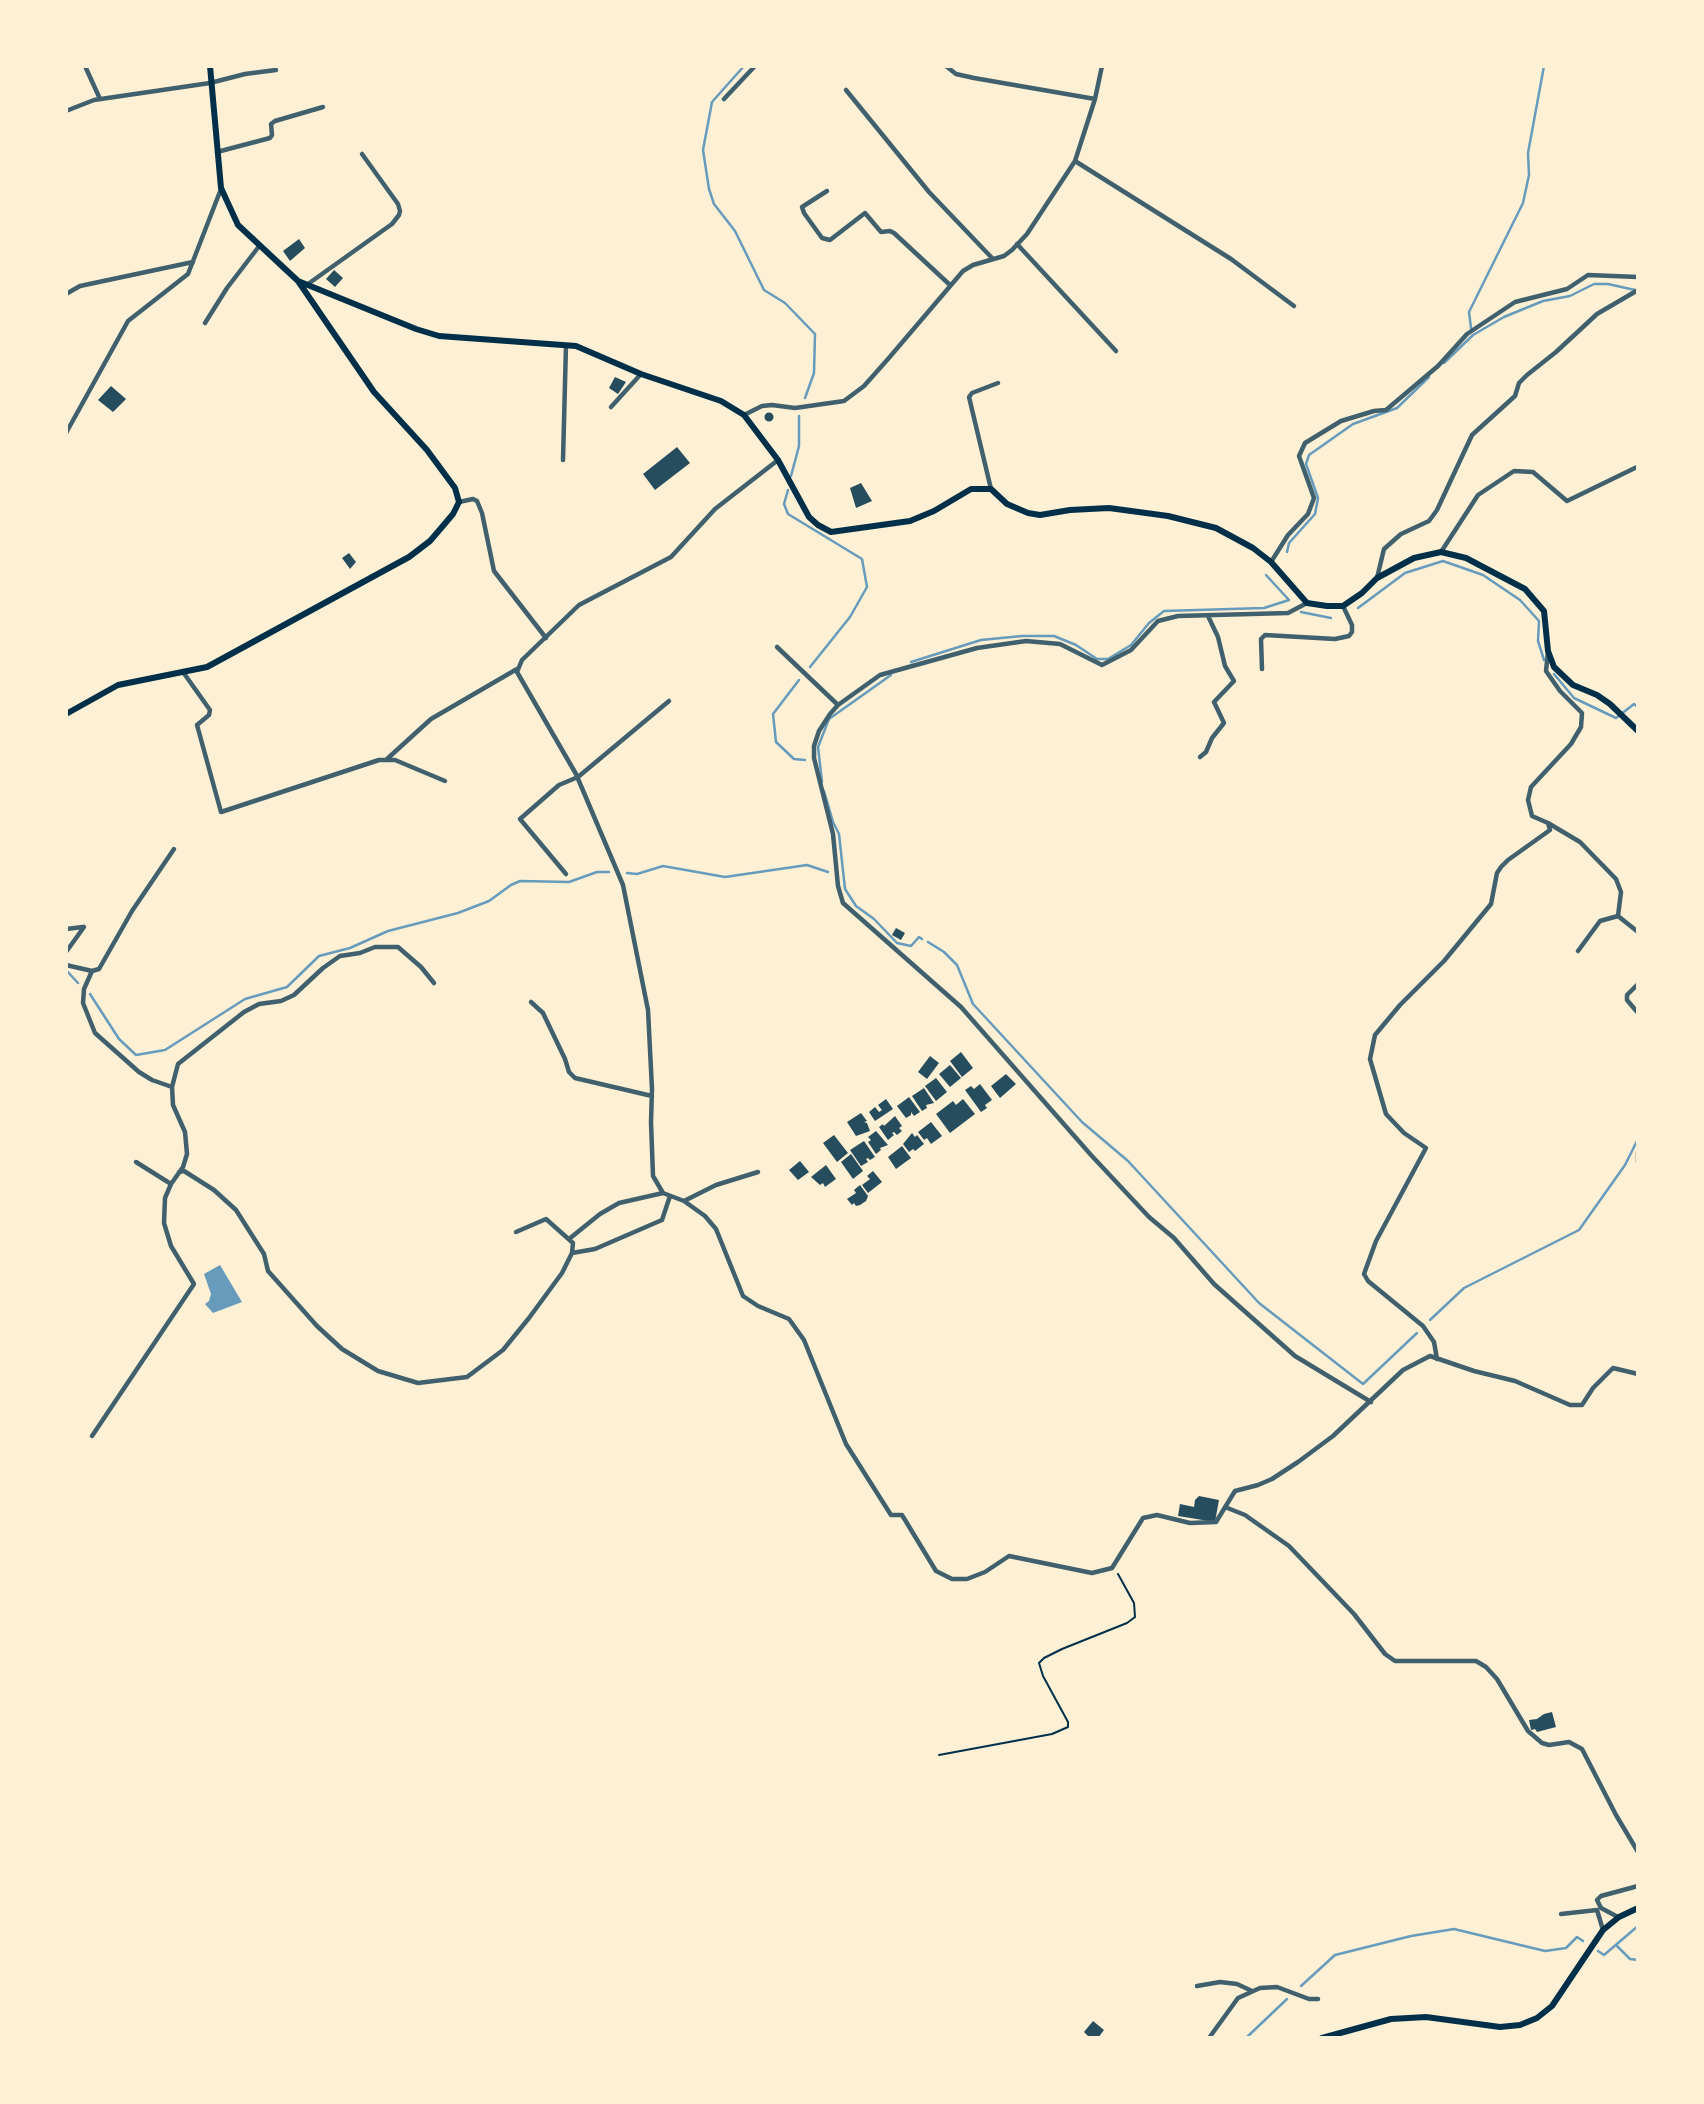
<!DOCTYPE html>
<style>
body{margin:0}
#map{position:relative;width:1704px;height:2104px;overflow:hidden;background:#fdf0d5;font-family:"Fira Sans",sans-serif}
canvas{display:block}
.frame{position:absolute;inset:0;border:68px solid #fdf0d5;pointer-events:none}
</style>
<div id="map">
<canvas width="1704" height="2104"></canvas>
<div class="frame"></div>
</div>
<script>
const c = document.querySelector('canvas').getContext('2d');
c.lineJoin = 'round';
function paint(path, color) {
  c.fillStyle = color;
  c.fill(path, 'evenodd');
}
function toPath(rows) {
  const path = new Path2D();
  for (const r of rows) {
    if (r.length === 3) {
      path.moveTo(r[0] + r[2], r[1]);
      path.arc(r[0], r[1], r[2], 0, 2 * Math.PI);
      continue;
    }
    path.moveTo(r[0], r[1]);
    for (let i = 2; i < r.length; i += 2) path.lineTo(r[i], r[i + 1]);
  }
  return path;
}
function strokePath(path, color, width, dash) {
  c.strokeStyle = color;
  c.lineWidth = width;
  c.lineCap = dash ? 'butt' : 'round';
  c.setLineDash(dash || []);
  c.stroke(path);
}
paint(toPath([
 [220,1265,242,1302,213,1313,205,1304,209,1301,211,1294,204,1274]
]), '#669bbc');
strokePath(toPath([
 [744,66,712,102,703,150,709,189,714,204,735,231,764,290,785,303,815,334,814,373,805,398],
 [1471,328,1469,312,1523,203,1529,175,1528,153,1544,66],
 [1444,363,1473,335,1504,317,1543,301,1570,296,1594,284,1608,284,1635,290],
 [791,476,799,446,799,416],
 [788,490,784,504,788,514,862,559,867,587,850,617,810,667],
 [1287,552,1289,543,1315,514,1318,498,1306,464,1309,455,1353,424,1397,408,1429,377],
 [1358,608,1405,573,1443,561,1483,575,1520,600,1539,621,1538,641,1544,660],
 [1301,612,1331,618],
 [911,662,981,640,1022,636,1054,636,1076,645,1097,659,1108,659,1131,645,1149,623,1164,611,1264,608,1289,600,1266,575],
 [1554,674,1574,698,1616,718,1634,704,1638,707],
 [799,680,773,714,776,742,794,759,805,760],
 [822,782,818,747,829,719,891,675],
 [824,791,833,822,839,834,845,889,856,906,874,919,897,943,911,946,919,937,922,939],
 [627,873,637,874,663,866,725,877,807,865,828,872],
 [928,942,944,952,957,965,973,1004,1082,1122,1128,1161,1259,1303,1363,1384,1417,1333],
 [66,970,78,983],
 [90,994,119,1039,136,1055,165,1050,245,999,287,987,319,956,350,948,388,931,458,913,489,901,511,885,520,881,569,882,597,872,609,872],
 [1430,1320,1464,1288,1579,1230,1625,1165,1638,1139],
 [1616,1945,1630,1959,1638,1960],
 [1598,1951,1604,1955,1638,1926],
 [1301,1986,1335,1955,1411,1936,1454,1929,1545,1951,1566,1948,1577,1937,1583,1941],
 [1246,2038,1287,1999]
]), '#669bbc', 2.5);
paint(toPath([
 [299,239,305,248,290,261,283,251],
 [334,270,343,278,335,287,326,279],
 [615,377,626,382,618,394,609,388],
 [111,386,126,399,113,412,98,400],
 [769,417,4.5],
 [677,447,690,463,655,490,643,474],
 [861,483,872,501,856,508,850,488],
 [349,553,356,562,350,569,342,558],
 [896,928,905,933,901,940,892,935],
 [961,1052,973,1068,962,1077,950,1061],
 [930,1056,939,1063,927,1079,918,1072],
 [950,1065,961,1078,950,1087,939,1074],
 [1006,1074,1016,1084,1000,1098,991,1086],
 [936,1078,947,1092,936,1101,925,1086],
 [980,1084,992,1100,985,1105,987,1108,981,1112,965,1090,971,1086,974,1089],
 [924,1088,934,1103,926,1105,927,1108,922,1111,912,1096],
 [909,1097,920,1112,914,1116,911,1112,911,1115,906,1118,897,1106],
 [886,1099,893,1109,875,1121,869,1112,875,1107,879,1112,882,1110,878,1105],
 [963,1099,975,1114,950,1133,936,1114,953,1101,956,1105],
 [861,1113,867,1121,864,1122,867,1123,870,1131,856,1136,847,1122],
 [895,1116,902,1126,899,1128,902,1131,897,1135,894,1132,892,1133,894,1135,888,1140,879,1127,883,1124,884,1126],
 [931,1122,942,1136,931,1144,927,1138,924,1140,918,1132],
 [876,1131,888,1145,880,1148,881,1150,876,1154,868,1142,871,1140,868,1137],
 [912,1133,915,1137,917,1135,924,1144,915,1151,913,1149,909,1152,903,1144],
 [834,1135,848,1153,837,1162,823,1143],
 [864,1141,875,1157,870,1160,868,1158,866,1159,868,1162,861,1166,850,1150],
 [902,1146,911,1158,896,1169,888,1157],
 [851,1154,863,1171,853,1179,841,1162],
 [800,1161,809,1172,798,1180,789,1170],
 [826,1165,836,1179,825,1187,823,1183,820,1185,811,1177],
 [873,1171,882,1182,868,1193,862,1185,870,1179,867,1176],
 [860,1185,868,1196,866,1201,860,1205,856,1206,854,1203,852,1205,847,1199,856,1193,854,1190],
 [1199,1496,1219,1500,1215,1522,1178,1516,1180,1504,1194,1507,1195,1500],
 [1552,1712,1556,1727,1537,1732,1535,1729,1531,1730,1529,1720,1537,1719,1544,1714],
 [1093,2021,1104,2030,1098,2038,1090,2038,1084,2032]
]), '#264d5e');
strokePath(toPath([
 [939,1755,1052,1734,1068,1727,1068,1722,1043,1676,1039,1663,1044,1658,1062,1649,1127,1623,1135,1617,1134,1603,1118,1574]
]), '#003049', 2);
strokePath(toPath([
 [85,66,100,99],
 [946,66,956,74,974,78,1095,99],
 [846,90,929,192,992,258],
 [724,99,755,66],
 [66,111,94,100,210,83,245,74,276,70],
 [217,152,270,138,272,135,271,124,275,121,323,107],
 [1075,161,1231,259,1294,306],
 [827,191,802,207,804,213,822,238,830,240,865,213,881,232,890,231,894,233,950,285],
 [1017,244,1116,351],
 [308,284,392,224,399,215,400,211,398,204,362,154],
 [66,294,80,286,193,262],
 [205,323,227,288,260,245],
 [611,407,641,374],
 [744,415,762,406,772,405,795,408,844,401,864,386,888,359,963,271,973,265,1004,256,1012,250,1027,234,1075,161,1095,99,1102,66],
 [66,433,128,321,188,274,221,189],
 [563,460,566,345],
 [778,460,715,509,671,557,579,605,522,660,517,672,576,774,623,885,648,1010,652,1089,651,1122,653,1176,663,1193,684,1201,705,1216,716,1229,743,1296,758,1306,789,1319,804,1340,846,1444,891,1515,902,1515,936,1571,952,1579,967,1579,985,1572,1009,1556,1092,1573,1112,1568,1143,1518,1157,1515,1190,1523,1216,1522,1235,1491,1258,1485,1272,1479,1298,1462,1333,1436,1403,1370,1430,1356,1474,1371,1515,1381,1570,1405,1582,1405,1593,1388,1613,1368,1638,1374],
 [991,489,969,397,972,393,998,383],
 [459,502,473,499,477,501,482,513,494,571,546,638],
 [1441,552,1478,495,1514,471,1533,472,1567,501,1637,467],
 [1271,562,1288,535,1308,514,1314,498,1299,456,1305,443,1341,421,1374,411,1386,410,1438,366,1467,334,1515,302,1567,289,1588,275,1638,277],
 [1377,578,1384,549,1401,534,1429,521,1437,510,1472,435,1515,396,1519,383,1527,375,1556,352,1597,314,1638,290],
 [1307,603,1288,613,1178,616,1158,621,1131,650,1102,665,1060,644,1026,641,977,648,880,675,838,705,830,714,819,731,814,746,814,758,833,834,838,886,843,903,961,1007,1091,1155,1149,1217,1174,1238,1214,1284,1295,1356,1371,1402],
 [777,647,838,705],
 [1262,669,1261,639,1265,635,1335,639,1349,636,1352,632,1352,625,1343,606],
 [183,672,210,710,209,715,197,725,221,812,379,760,395,760,445,781],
 [1200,757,1206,752,1212,738,1224,723,1214,702,1234,681,1225,666,1218,637,1208,616],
 [387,759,431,719,517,669],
 [1548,823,1580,842,1616,879,1621,892,1618,916],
 [566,874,520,819,559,785,578,777,669,701],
 [66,929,83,927],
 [1578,951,1600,921,1618,916,1638,932],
 [66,952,84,927],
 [66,965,92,971,99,969,132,911,174,849],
 [92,971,84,989,83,1003,95,1033,139,1072,152,1080,172,1087],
 [1638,984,1627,995,1627,1000,1638,1013],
 [531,1002,543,1013,565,1059,569,1072,575,1078,652,1096],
 [1638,1152,1638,1162],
 [136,1162,171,1184],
 [179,1172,184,1171,214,1190,236,1210,264,1254,268,1271,317,1326,342,1349,378,1371,418,1383,467,1377,503,1350,529,1318,562,1273,572,1253,595,1249,662,1220,670,1196],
 [684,1201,716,1185,758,1172],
 [516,1232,546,1219,573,1243,572,1253],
 [569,1239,600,1214,619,1203,663,1193],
 [1437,1359,1434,1342,1423,1326,1368,1281,1364,1274,1376,1241,1426,1148,1404,1133,1386,1114,1370,1059,1375,1035,1400,1005,1444,961,1491,904,1497,873,1501,867,1508,860,1550,830,1548,823,1532,816,1528,800,1531,787,1571,744,1581,727,1582,713,1560,691,1546,671,1548,652],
 [92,1436,194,1284,171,1246,164,1223,165,1198,171,1184,183,1167,187,1154,185,1132,173,1105,172,1087,178,1064,244,1012,259,1004,281,1001,294,995,323,968,340,956,360,953,375,947,398,947,421,967,434,983],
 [1225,1507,1245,1515,1289,1546,1354,1614,1385,1654,1395,1661,1476,1661,1486,1667,1497,1679,1528,1731,1542,1743,1549,1745,1569,1742,1582,1749,1616,1815,1638,1852],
 [1561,1914,1597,1910,1603,1930],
 [1618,1917,1601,1908,1597,1900,1601,1896,1638,1886],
 [1197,1986,1220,1982,1237,1984,1252,1991],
 [1209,2038,1238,1998,1260,1988,1277,1987,1309,1999,1318,1999]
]), '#3f606c', 4.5);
strokePath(toPath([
 [298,281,416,329,439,336,576,346,641,374,721,401,744,415,778,460,809,517,818,525,831,532,910,521,934,511,971,489,991,489,1007,504,1028,513,1040,515,1070,510,1109,508,1168,516,1216,528,1253,548,1271,562,1307,603,1327,606,1343,606,1362,593,1377,578,1414,558,1441,552,1466,558,1525,589,1544,611,1548,651,1554,667,1573,685,1597,695,1610,704,1638,731],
 [66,714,118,685,207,667,409,557,430,541,442,527,453,514,459,502,455,488,427,450,374,392,298,281,238,225,221,188,210,66],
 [1322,2038,1391,2019,1426,2017,1500,2027,1520,2025,1537,2018,1552,2006,1603,1930,1619,1917,1638,1908]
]), '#003049', 6);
</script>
